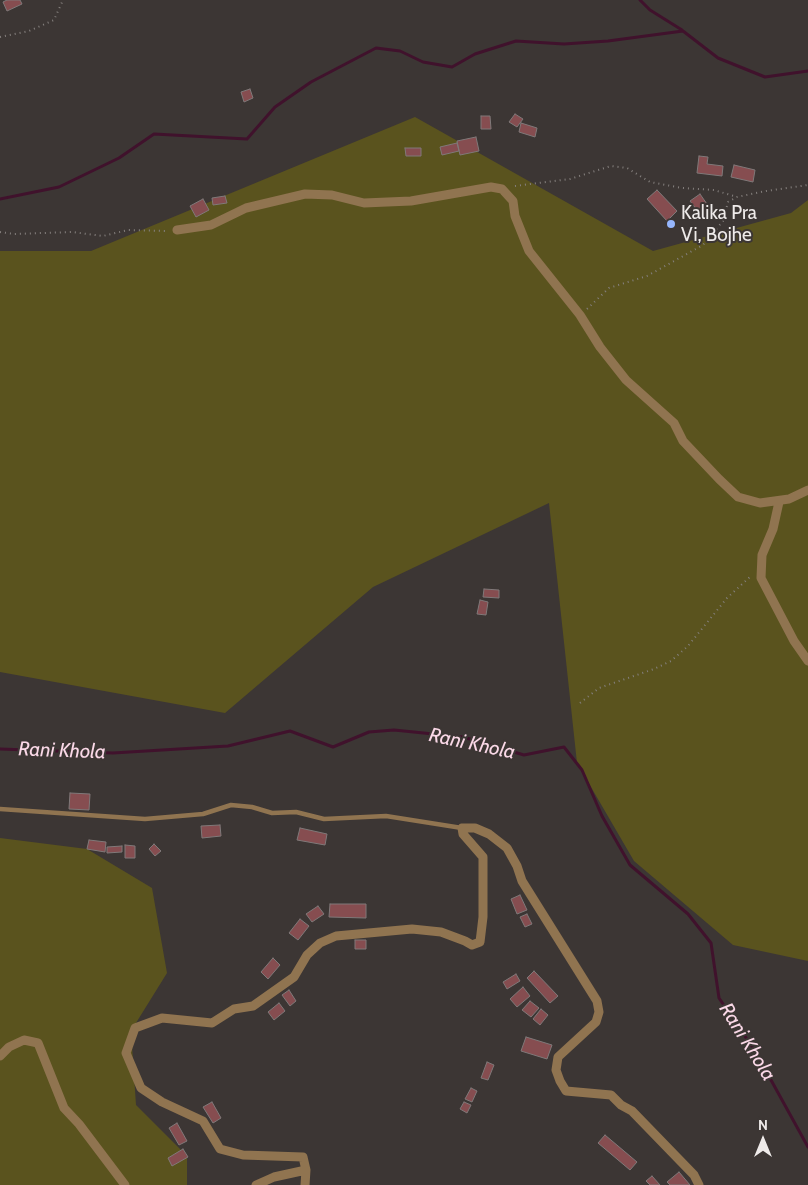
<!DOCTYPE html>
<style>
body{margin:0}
#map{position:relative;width:808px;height:1185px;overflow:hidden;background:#3c3634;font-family:Cabin,sans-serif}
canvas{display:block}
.north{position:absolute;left:738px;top:1115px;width:50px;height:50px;-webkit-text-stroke:4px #3c3634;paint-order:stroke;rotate:0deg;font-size:14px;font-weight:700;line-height:20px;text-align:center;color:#eeeae9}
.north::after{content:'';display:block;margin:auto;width:18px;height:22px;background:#eeeae9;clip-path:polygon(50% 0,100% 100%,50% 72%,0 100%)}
</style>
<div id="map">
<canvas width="808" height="1185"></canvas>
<div class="north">N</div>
</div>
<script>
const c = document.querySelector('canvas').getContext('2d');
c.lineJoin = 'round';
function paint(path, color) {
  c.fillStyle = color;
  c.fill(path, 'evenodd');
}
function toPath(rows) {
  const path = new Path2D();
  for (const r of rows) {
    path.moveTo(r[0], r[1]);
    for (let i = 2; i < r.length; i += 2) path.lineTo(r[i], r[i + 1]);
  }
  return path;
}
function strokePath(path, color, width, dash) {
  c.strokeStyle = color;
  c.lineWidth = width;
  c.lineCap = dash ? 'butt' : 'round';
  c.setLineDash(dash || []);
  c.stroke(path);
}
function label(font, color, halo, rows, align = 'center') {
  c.font = font + ' Cabin,sans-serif';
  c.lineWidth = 4;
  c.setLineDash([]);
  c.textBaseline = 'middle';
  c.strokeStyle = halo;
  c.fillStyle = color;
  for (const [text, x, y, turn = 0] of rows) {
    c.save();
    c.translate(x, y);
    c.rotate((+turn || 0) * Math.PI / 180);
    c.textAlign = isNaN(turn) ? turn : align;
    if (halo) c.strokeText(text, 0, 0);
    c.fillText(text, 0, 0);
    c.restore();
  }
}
paint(toPath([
 [415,117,653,251,791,213,808,200,808,961,733,945,634,861,577,763,549,503,373,587,225,713,0,672,0,251,91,251],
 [0,838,87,849,152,888,167,973,131,1031,136,1105,187,1156,187,1185,0,1185]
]), '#5a531e');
strokePath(toPath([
 [640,0,650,10,682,30],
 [0,199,59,187,119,158,154,134,247,139,275,107,311,82,376,48,400,51,423,62,452,67,475,54,516,41,564,44,608,41,683,31,718,58,765,77,808,71],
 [0,749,113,753,228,746,290,731,333,747,369,732,394,730,463,737,524,755,564,747,582,770,602,816,630,865,688,914,711,943,719,998,755,1051,808,1147]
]), '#40122c', 3);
const building = toPath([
 [7,0,20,0,22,4,7,11,3,2,7,0],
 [250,89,253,98,244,102,241,92,250,89],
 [515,114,523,119,517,127,509,122,515,114],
 [481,116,490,116,491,129,481,129,481,116],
 [521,123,537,128,535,137,519,132,521,123],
 [476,137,479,151,460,155,457,141,476,137],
 [457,143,459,151,442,155,440,147,457,143],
 [405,148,421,148,421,156,406,156,405,148],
 [699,156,708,157,707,164,723,166,722,176,697,173,699,156],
 [734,165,755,170,753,182,731,177,734,165],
 [657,190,677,211,667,221,647,199,657,190],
 [700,194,709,207,700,214,690,201,700,194],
 [225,196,227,203,213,205,212,198,225,196],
 [203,199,209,210,196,217,190,206,203,199],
 [484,589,499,590,499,598,483,597,484,589],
 [480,600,488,602,486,615,477,614,480,600],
 [70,793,90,794,89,810,69,809,70,793],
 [220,825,221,836,202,838,201,826,220,825],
 [300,828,327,834,325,845,297,840,300,828],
 [89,840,106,842,105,852,87,849,89,840],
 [154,844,161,851,155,856,149,849,154,844],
 [125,845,135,846,135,858,125,858,125,845],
 [122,846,122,852,107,853,107,847,122,846],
 [520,895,527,910,517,914,511,899,520,895],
 [330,904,366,904,366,918,329,917,330,904],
 [318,906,324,914,312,922,306,914,318,906],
 [527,914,532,924,525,927,520,917,527,914],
 [300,919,309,926,298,940,289,933,300,919],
 [355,940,366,940,366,949,355,949,355,940],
 [273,958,280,965,268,979,261,972,273,958],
 [534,971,558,996,550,1003,527,978,534,971],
 [516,974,520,981,507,989,503,982,516,974],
 [523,987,530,996,517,1007,510,999,523,987],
 [289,990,296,1001,290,1006,282,995,289,990],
 [530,1001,539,1008,531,1017,522,1010,530,1001],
 [279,1003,285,1011,274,1020,268,1012,279,1003],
 [541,1009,548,1015,540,1025,533,1019,541,1009],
 [526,1037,552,1045,547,1059,521,1051,526,1037],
 [487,1062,494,1065,488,1080,481,1078,487,1062],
 [471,1088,477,1091,472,1102,465,1099,471,1088],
 [212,1102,221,1118,213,1123,203,1107,212,1102],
 [464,1102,471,1105,467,1113,460,1109,464,1102],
 [177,1123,187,1141,179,1145,169,1128,177,1123],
 [605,1135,637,1162,630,1170,598,1143,605,1135],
 [183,1149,188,1157,172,1166,168,1158,183,1149],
 [679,1172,690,1185,670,1185,667,1182,679,1172],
 [652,1176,660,1185,650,1185,646,1181,652,1176]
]);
paint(building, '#864d50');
strokePath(building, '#807979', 1);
strokePath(toPath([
 [0,37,29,31,54,20,63,0],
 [515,186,570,179,611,166,627,168,650,182,682,188,714,190,737,197],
 [0,232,14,234,72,232,103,236,128,230,166,231],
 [587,309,609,288,647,276,703,245,723,221,728,202,737,197,766,191,808,185],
 [580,703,599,688,654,669,671,661,688,646,727,598,752,575]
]), '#85807e', 2, [1, 4]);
strokePath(toPath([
 [0,809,145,819,203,814,231,805,252,807,272,813,296,812,324,819,386,816,462,828]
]), '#907450', 4.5);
strokePath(toPath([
 [177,230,211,225,246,208,305,194,332,195,364,203,411,201,491,187,502,189,513,201,515,216,529,251,580,315,600,347,626,380,674,423,683,441,719,479,738,497,760,503,789,499,808,490],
 [779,502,773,529,762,555,761,578,794,641,808,661],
 [0,1056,9,1047,24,1040,38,1043,64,1108,79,1124,125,1185],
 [256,1185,274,1177,306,1170],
 [305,1185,306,1170,303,1157,243,1155,220,1149,203,1121,162,1102,141,1088,126,1053,135,1028,162,1018,212,1023,234,1009,253,1006,294,977,307,955,320,943,336,936,412,929,441,932,465,941,472,945,480,942,483,917,483,857,463,834,462,828,475,828,489,834,507,848,517,866,522,881,597,1001,599,1012,596,1022,558,1057,556,1070,560,1081,566,1091,611,1095,621,1105,632,1111,694,1175,699,1185]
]), '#907450', 9);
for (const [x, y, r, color] of [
 [671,224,5,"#96b6fd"]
]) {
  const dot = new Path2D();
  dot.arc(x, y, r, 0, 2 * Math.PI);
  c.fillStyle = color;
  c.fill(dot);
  strokePath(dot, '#3c3634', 2);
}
label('19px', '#eeeae9', '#3c3634', [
 ["Kalika Pra",681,213],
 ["Vi, Bojhe",681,235]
], 'left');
label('italic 20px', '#fad8e7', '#3c3634', [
 ["Rani Khola",472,744,12],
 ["Rani Khola",62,751,2],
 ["Rani Khola",747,1042,58]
]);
</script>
